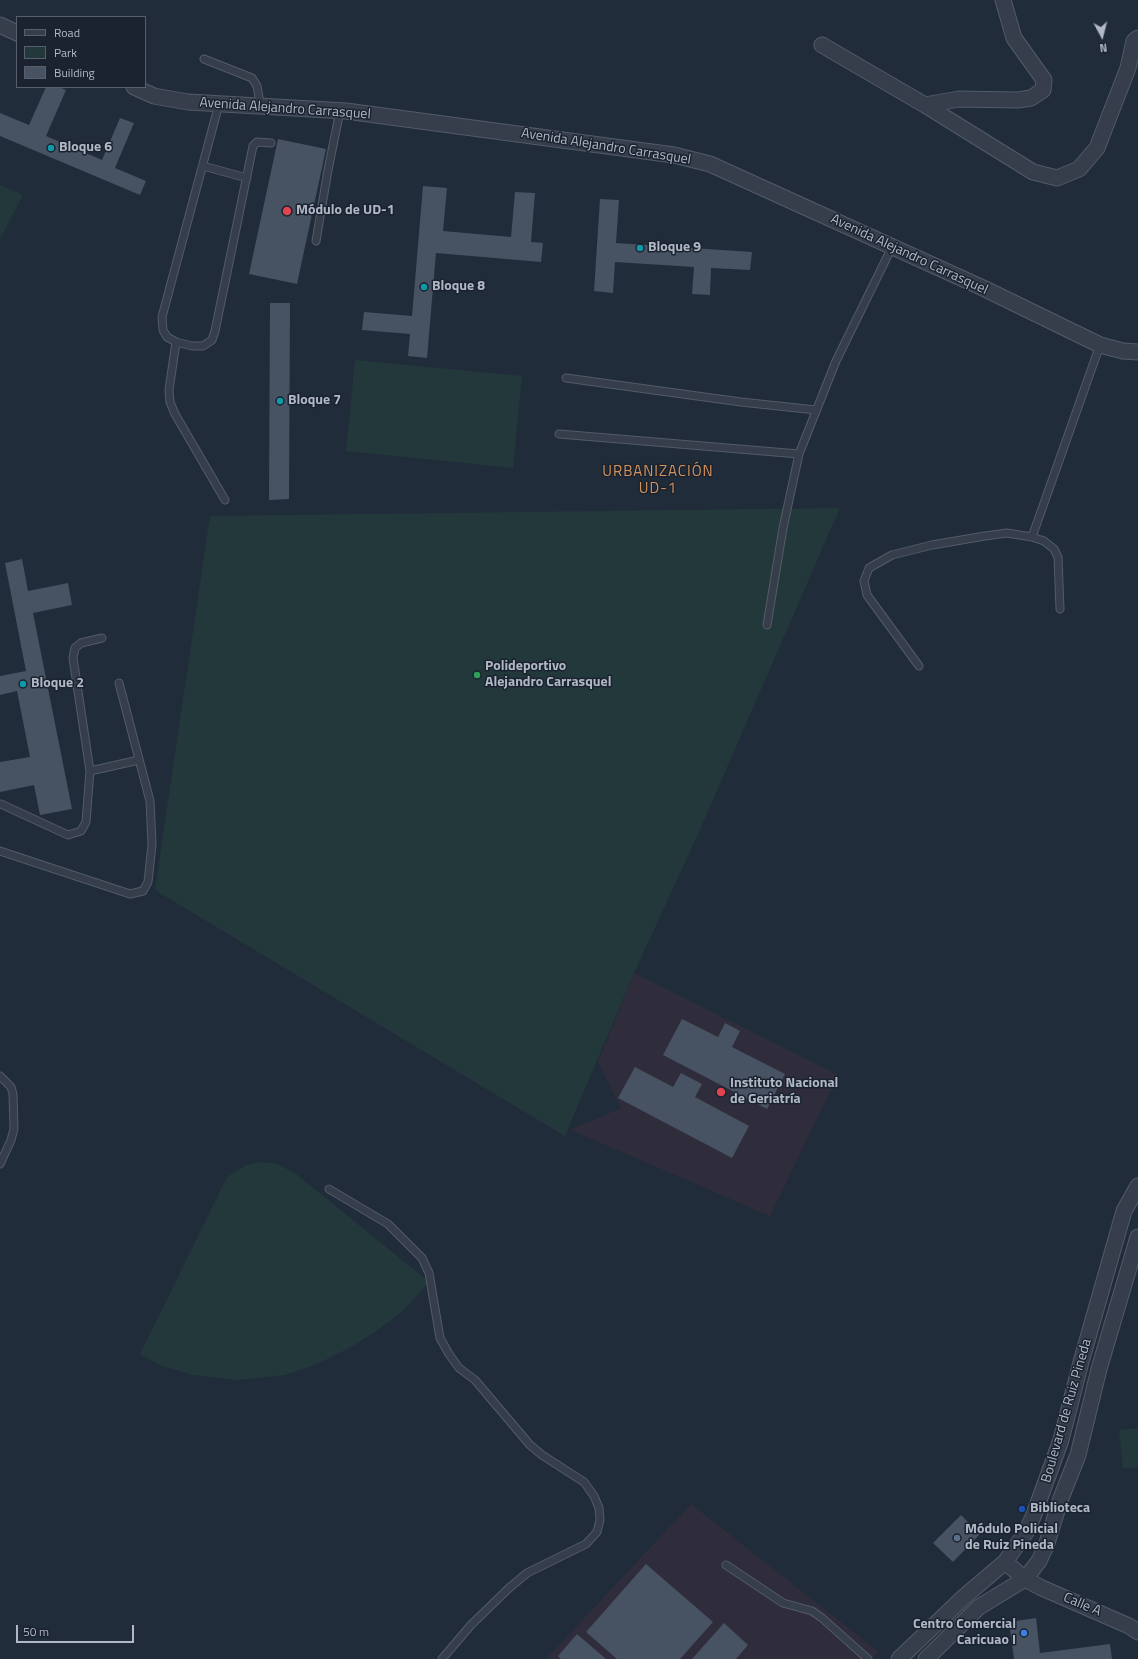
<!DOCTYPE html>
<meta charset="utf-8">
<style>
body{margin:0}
#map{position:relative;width:1138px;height:1659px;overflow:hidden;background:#212c3a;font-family:"Titillium Web",sans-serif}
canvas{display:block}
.legend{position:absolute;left:16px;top:16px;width:130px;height:72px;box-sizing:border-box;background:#1a232f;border:1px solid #565f6b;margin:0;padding:5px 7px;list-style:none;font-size:12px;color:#b0b8c6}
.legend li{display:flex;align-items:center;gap:8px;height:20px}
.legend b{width:20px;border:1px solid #565f6b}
.north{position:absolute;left:1082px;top:16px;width:40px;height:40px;-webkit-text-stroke:3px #1a232f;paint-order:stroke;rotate:173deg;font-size:11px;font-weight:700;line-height:16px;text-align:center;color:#b0b8c6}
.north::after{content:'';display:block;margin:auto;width:14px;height:18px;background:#b0b8c6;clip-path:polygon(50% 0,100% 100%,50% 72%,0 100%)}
.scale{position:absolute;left:16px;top:1625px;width:118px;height:18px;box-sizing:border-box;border:2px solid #b0b8c6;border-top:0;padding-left:5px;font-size:12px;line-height:14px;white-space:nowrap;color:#b0b8c6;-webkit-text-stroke:3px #1a232f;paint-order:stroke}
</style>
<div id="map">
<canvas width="1138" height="1659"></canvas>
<ul class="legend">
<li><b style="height:5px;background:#353e4a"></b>Road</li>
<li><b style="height:11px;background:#23383b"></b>Park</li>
<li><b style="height:11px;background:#475263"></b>Building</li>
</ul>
<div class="north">N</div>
<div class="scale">50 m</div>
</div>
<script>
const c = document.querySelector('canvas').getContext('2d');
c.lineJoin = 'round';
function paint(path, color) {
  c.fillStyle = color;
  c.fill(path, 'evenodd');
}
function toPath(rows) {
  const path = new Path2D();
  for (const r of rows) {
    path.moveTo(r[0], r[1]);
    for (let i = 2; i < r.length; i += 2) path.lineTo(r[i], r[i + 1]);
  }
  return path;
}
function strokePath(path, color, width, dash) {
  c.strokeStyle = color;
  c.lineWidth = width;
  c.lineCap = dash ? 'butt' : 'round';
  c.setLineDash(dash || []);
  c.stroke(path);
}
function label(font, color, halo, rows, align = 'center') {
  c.font = font + ' "Titillium Web",sans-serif';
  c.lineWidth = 3;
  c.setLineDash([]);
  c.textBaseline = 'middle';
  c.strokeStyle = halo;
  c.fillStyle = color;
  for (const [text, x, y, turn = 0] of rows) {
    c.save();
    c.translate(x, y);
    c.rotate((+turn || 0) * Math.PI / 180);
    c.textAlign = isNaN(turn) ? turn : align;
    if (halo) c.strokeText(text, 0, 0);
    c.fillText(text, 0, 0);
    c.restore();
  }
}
paint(toPath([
 [634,973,838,1075,770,1216,571,1130,621,1108,598,1062],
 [691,1504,879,1652,872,1659,546,1659]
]), '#2f2d3b');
paint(toPath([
 [0,185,23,195,0,239],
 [355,360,522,376,513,468,346,451],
 [840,508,698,834,634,973,565,1136,155,890,210,516],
 [261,1162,277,1164,295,1173,429,1282,402,1312,378,1330,355,1345,315,1365,285,1375,238,1380,193,1375,159,1365,140,1354,227,1177,246,1165],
 [1138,1428,1138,1467,1123,1469,1119,1430]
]), '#23383b');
paint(toPath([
 [46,87,59,87,66,90,46,136,102,160,120,118,134,123,115,168,146,181,140,195,0,136,0,113,29,125],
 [278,139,326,149,297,284,249,274],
 [423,186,447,188,443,231,511,237,515,192,535,193,531,242,543,243,541,262,436,253,427,358,408,356,410,334,362,330,364,312,412,316],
 [600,199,619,200,616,243,752,252,750,270,711,268,710,295,692,294,694,267,615,262,613,293,594,291],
 [270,303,290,303,289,499,269,500],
 [22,559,28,591,68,583,72,605,33,613,72,809,40,815,34,785,0,792,0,762,30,757,17,691,0,695,0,676,26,671,5,563],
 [682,1019,718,1037,725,1023,740,1031,732,1047,785,1074,767,1109,663,1055],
 [635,1067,673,1087,681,1073,702,1084,695,1097,749,1126,732,1158,618,1098],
 [961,1515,980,1534,953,1562,933,1543],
 [646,1564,713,1622,680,1659,617,1659,586,1632],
 [1036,1618,1040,1653,1110,1644,1112,1659,1014,1659,1009,1622],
 [724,1623,748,1645,736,1659,692,1659],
 [577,1634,606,1659,561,1659,558,1656]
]), '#475263');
const lane = toPath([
 [204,59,252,78,257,86,261,107],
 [219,104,162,317,163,330,167,337,176,342,192,346,203,346,212,340,215,331,253,146,257,142,271,143],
 [203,166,247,178],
 [316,241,328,170,340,111],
 [176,342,169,390,170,402,175,414,225,500],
 [566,378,741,402,816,410],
 [559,434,799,454],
 [1032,537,1100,345],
 [767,625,783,528,799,454,836,361,892,247],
 [919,666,867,595,864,581,869,568,892,555,932,545,985,536,1007,533,1032,537,1044,541,1054,549,1058,557,1060,609],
 [90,771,139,760],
 [1,804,68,835,81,831,86,822,90,771,73,658,75,648,81,643,102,638],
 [0,851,130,894,143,891,148,882,152,844,150,801,119,683],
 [0,1076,11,1087,13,1094,14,1129,11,1140,0,1164],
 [329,1189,388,1224,422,1258,429,1273,440,1338,449,1354,459,1368,475,1380,530,1445,542,1455,584,1482,594,1496,599,1508,600,1520,597,1532,586,1544,527,1573,508,1589,471,1625,442,1659],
 [726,1565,783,1603,812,1611,822,1618,868,1659]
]);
const street = toPath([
 [0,25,17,33],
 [822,45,925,105,1033,172,1057,178,1079,169,1097,148,1128,68,1134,41,1138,38],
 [134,87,154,96,188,102,346,111,674,155,710,164,983,288,1100,345,1123,351,1138,352],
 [925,105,959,99,1018,100,1031,98,1043,90,1044,80,1014,38,1003,0],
 [1005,1562,1025,1579,1042,1588,1129,1626,1138,1632],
 [899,1659,965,1596,1005,1562,1026,1532,1033,1517,1061,1440,1081,1362,1124,1211,1138,1186],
 [926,1659,979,1607,1025,1579,1039,1561,1046,1546,1061,1498,1078,1455,1099,1369,1138,1237]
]);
strokePath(lane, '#535b68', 9);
strokePath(street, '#535b68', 17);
strokePath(lane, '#353e4a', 7);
strokePath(street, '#353e4a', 15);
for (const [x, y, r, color] of [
 [51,148,4,"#0f9aa8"],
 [287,211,5,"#e0444e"],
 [640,248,4,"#0f9aa8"],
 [424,287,4,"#0f9aa8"],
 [280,401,4,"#0f9aa8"],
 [477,675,4,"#2e9e5b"],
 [23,684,4,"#0f9aa8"],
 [721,1092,5,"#e0444e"],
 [1022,1509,4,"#1a4fb4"],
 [957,1538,4,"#5c6f8a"],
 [1024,1633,4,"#3f7fe0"]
]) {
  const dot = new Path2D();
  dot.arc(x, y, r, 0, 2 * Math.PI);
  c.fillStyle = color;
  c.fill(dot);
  strokePath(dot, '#1a232f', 1.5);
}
label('14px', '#b0b8c6', '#1a232f', [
 ["Avenida Alejandro Carrasquel",285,109,4],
 ["Avenida Alejandro Carrasquel",606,147,9],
 ["Avenida Alejandro Carrasquel",909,255,25],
 ["Boulevard de Ruiz Pineda",1067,1411,-74],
 ["Calle A",1082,1605,23]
]);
label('bold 14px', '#b0b8c6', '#1a232f', [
 ["Bloque 6",59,148],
 ["Módulo de UD-1",296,211],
 ["Bloque 9",648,248],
 ["Bloque 8",432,287],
 ["Bloque 7",288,401],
 ["Polideportivo",485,667],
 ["Alejandro Carrasquel",485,683],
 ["Bloque 2",31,684],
 ["Instituto Nacional",730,1084],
 ["de Geriatría",730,1100],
 ["Biblioteca",1030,1509],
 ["Módulo Policial",965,1530],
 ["de Ruiz Pineda",965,1546],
 ["Centro Comercial",1016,1625,"right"],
 ["Caricuao I",1016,1641,"right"]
], 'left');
c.letterSpacing = '1px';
label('15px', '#d4925d', '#1a232f', [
 ["URBANIZACIÓN",658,472],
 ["UD-1",658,489]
]);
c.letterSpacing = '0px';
</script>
